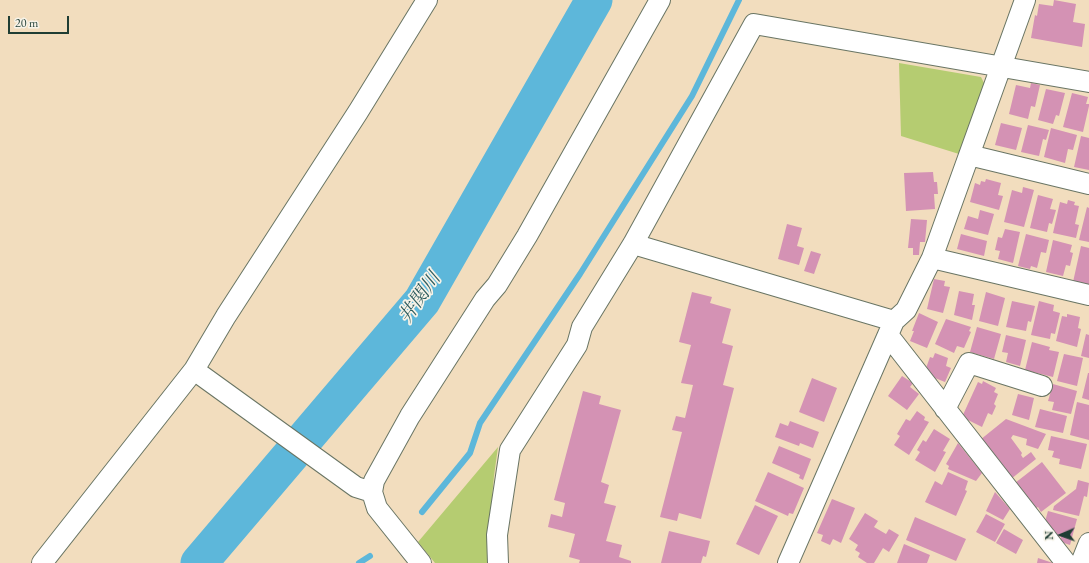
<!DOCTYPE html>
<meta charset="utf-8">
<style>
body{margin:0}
#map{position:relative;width:1089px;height:563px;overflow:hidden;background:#f2ddbe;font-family:"EB Garamond",serif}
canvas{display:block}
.north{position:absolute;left:1041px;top:515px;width:40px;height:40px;-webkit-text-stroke:3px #f7f3e8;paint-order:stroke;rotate:268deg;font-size:11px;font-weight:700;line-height:16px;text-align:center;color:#1f3d34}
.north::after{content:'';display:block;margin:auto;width:14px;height:18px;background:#1f3d34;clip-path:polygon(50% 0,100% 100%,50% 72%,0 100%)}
.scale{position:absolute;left:8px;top:16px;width:61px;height:18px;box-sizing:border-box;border:2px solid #1f3d34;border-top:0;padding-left:5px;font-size:12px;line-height:14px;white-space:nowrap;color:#1f3d34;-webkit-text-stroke:3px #f7f3e8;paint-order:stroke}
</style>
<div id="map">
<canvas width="1089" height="563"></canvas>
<div class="north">N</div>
<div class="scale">20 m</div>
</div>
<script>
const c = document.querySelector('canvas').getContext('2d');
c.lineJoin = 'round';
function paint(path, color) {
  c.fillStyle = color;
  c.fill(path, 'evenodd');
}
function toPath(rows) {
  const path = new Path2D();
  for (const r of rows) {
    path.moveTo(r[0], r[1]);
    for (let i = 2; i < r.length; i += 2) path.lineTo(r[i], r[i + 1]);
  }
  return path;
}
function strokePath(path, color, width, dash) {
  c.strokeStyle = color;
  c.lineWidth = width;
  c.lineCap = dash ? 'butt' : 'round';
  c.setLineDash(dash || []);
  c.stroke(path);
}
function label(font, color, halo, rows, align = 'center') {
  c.font = font + ' "EB Garamond","Noto Serif JP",serif';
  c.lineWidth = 3.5;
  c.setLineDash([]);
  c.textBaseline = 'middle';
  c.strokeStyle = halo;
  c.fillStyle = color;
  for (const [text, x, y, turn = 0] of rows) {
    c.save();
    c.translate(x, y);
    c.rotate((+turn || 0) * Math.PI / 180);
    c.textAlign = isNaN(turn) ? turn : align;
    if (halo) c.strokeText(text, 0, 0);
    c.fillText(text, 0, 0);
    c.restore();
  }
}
paint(toPath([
 [899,63,981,77,985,85,959,154,901,136],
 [498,447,494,476,487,551,490,563,435,563,418,542]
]), '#b5cc71');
strokePath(toPath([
 [422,512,470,453,480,423,580,274,692,96,739,0],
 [359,563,370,556]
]), '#5db7da', 6);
strokePath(toPath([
 [199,563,422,301,594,0]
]), '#5db7da', 37);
paint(toPath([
 [1054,0,1076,4,1073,22,1085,24,1082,47,1031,38,1035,15,1037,16,1039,4,1053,6],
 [1031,83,1040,85,1035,107,1031,106,1028,119,1009,114,1016,85,1030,88],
 [1046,89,1065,93,1059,116,1056,115,1053,124,1038,120],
 [1072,93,1088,97,1086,104,1089,104,1089,106,1083,132,1063,127],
 [1001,123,1022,128,1016,150,995,145],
 [1028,125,1049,130,1046,140,1043,139,1039,156,1021,152],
 [1051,128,1077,135,1073,150,1068,149,1065,163,1044,157],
 [1081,136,1089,138,1089,170,1074,167],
 [933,172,934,182,937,182,938,194,934,194,935,209,906,211,904,173],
 [986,179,1001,183,998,195,1003,196,999,210,970,202,975,183,980,185,981,181,985,182],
 [1023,187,1034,190,1024,227,1004,222,1012,190,1022,193],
 [1038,195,1053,199,1050,209,1056,210,1052,224,1049,223,1047,232,1030,228],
 [1068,200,1075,202,1074,205,1079,206,1075,224,1079,225,1076,238,1053,233,1060,202,1067,204],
 [1087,207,1089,208,1089,242,1079,240],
 [980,210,994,214,988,235,964,229,968,216,978,219],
 [911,219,927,220,925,242,920,242,919,255,913,255,913,248,908,248],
 [787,224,802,228,797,246,804,248,799,265,778,259],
 [1005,229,1020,232,1013,263,998,259,1000,251,995,250,998,237,1002,238],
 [961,234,987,241,984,256,957,249],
 [1026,234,1049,240,1046,253,1041,252,1037,268,1031,266,1030,269,1018,266],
 [1053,240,1072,245,1070,252,1073,253,1070,266,1066,265,1063,276,1046,272],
 [1081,246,1089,248,1089,286,1073,282],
 [811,251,821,254,814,274,804,271],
 [934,279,945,281,944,286,950,287,943,313,927,309],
 [959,291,974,294,972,305,975,305,972,320,954,315],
 [692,292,712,297,710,303,731,309,722,343,733,346,723,385,734,388,701,519,679,513,677,521,660,517,682,432,672,430,676,416,685,418,693,385,681,383,691,345,679,342],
 [986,292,1005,298,998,326,979,321],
 [1012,301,1035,306,1031,322,1028,321,1026,331,1006,327],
 [1039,301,1054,305,1053,311,1060,313,1055,334,1051,333,1050,339,1031,335],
 [919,313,938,322,927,348,910,341,914,331,912,331],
 [1067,314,1080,317,1078,328,1081,329,1077,347,1056,341,1062,316,1067,317],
 [946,319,971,327,969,331,971,332,964,348,957,346,954,353,935,344],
 [977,327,1001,334,994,359,970,352],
 [1086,334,1089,335,1089,358,1081,356],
 [1006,335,1026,340,1020,366,1006,362,1008,353,1002,352],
 [1032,342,1050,347,1049,350,1059,352,1053,377,1025,370],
 [935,353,948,358,946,366,951,368,945,382,930,376,931,373,925,371,930,357,933,358],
 [1064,354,1083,358,1077,386,1057,381],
 [1088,373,1089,373,1089,400,1082,398],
 [902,376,913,383,910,387,919,394,907,410,888,396],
 [812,378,837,388,824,422,799,412],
 [983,381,996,388,994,392,998,394,994,404,996,406,992,415,988,413,982,427,962,417,978,382,982,384],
 [1053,384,1077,391,1071,414,1052,410,1054,402,1048,401],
 [583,391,601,396,599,404,621,410,601,482,609,485,604,503,616,506,606,541,622,545,619,557,631,561,631,563,579,563,580,560,569,557,575,534,548,527,551,514,562,517,565,503,554,500],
 [1018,394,1034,398,1029,420,1012,415],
 [1077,402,1089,405,1089,440,1070,435],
 [1040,409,1067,416,1063,433,1035,427],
 [917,411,925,417,924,420,929,422,909,455,894,445,900,436,897,434,906,419,910,421],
 [1006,419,1046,434,1038,449,1026,445,1027,439,1013,435,1011,438,1022,453,1021,455,1023,458,1031,452,1036,459,1011,479,980,440],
 [790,421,819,432,813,448,800,443,799,446,775,437,780,423,788,426],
 [934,429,950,439,943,451,946,452,935,472,915,460,920,452,917,450,923,440,926,442],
 [1051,436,1087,444,1081,469,1059,464,1060,459,1052,457,1054,451,1048,450],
 [958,443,982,473,976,481,948,469,949,466,946,464],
 [779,446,811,459,803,480,799,478,800,475,772,463],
 [1042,462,1066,493,1041,512,1038,507,1035,509,1015,483],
 [768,472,804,488,793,514,789,513,788,516,755,501],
 [948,472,968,481,965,490,967,491,956,516,925,502,935,481,942,485],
 [1078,480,1089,483,1087,497,1084,496,1079,516,1053,510,1054,506,1076,489],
 [995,492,1010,509,1003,520,986,511],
 [832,499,855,508,841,543,833,539,830,545,821,541,823,535,817,533],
 [755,505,778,516,759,555,736,544],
 [1048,511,1077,519,1070,545,1061,542,1061,537,1054,537,1044,525],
 [865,513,878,521,874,527,886,534,889,529,899,535,889,552,883,548,874,563,867,563,858,557,860,553,855,550,858,545,849,539],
 [986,514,1005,524,995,542,976,532],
 [915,517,966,539,956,561,906,540],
 [1004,529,1023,540,1016,554,996,543],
 [669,531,710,541,706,557,703,556,701,563,661,563],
 [904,544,930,555,927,563,897,563],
 [1038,558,1053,563,1037,563]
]), '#d492b4');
const minor = toPath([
 [969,155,1089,184],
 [633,244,894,321],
 [932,258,1089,295],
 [888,335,1066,563],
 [194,370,356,487,372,492],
 [945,409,969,363,1042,386],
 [42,563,194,370,226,316,358,112,427,0],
 [421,563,377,508,372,492,374,481,410,416,485,299,497,285,527,236,660,0],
 [498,563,497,535,510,450,577,345,582,327,633,244,754,24,1089,82],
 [788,563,894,321,906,310,932,258,1025,0],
 [1081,563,1089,543]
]);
strokePath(minor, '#697564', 22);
strokePath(minor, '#fff', 20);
label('italic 19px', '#2e5c5e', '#f7f3e8', [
 ["井関川",420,298,-55]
]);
</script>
